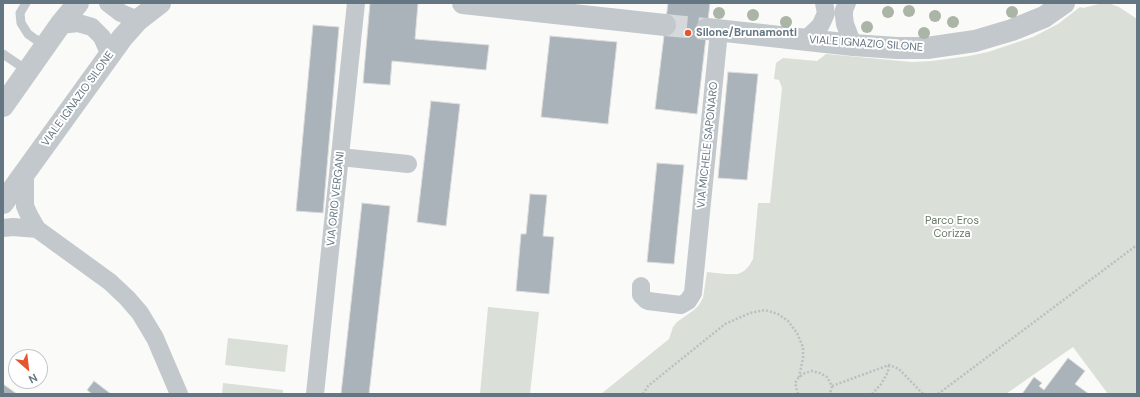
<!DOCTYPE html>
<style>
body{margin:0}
#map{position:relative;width:1140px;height:397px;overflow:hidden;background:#fafaf8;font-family:"DM Sans",sans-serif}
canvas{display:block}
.frame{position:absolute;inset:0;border:4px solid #657683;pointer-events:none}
.north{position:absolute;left:8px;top:349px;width:40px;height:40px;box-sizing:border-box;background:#fff;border:1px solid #c1c8cd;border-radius:50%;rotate:152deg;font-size:11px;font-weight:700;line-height:16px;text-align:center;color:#657683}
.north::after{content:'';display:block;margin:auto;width:14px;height:18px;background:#e4572e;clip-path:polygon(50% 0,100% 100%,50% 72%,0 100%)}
</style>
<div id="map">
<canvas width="1140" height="397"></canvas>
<div class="frame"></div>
<div class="north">N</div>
</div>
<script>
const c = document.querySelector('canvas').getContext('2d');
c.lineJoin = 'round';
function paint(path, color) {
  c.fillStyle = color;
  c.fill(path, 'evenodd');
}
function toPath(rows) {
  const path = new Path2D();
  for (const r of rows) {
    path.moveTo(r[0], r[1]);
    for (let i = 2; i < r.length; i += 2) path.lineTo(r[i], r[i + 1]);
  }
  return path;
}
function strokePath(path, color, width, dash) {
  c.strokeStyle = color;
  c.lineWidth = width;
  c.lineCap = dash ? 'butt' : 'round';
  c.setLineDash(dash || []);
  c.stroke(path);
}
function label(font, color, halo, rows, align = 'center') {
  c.font = font + ' "DM Sans",sans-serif';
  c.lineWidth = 4;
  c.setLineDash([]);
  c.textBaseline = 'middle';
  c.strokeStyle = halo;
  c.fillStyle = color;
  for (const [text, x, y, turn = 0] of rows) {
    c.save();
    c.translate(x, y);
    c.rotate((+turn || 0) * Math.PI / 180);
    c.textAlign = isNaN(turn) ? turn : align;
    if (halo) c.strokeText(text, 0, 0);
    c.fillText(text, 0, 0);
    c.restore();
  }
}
paint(toPath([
 [1099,4,1111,4,1119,7,1137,19,1137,394,1108,394,1073,347,1006,394,601,394,669,339,673,327,677,322,694,310,699,305,703,298,707,272,725,274,738,274,744,271,749,266,753,259,758,203,770,203,782,88,779,80,774,79,776,63,783,58,817,61,826,54,912,62,932,61,969,56,988,52,1033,37,1058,24,1080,7,1083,8],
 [488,307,539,312,530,394,480,394],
 [228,338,288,345,285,372,225,365],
 [223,383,283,390,283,394,222,394]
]), '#dadfd7');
const building = toPath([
 [370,3,418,3,415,39,489,45,486,70,392,61,390,85,363,83,370,3],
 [668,3,710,3,697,114,655,109,668,3],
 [313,25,339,27,323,213,296,211,313,25],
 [550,36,617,42,608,124,541,117,550,36],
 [728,72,758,74,747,180,718,178,728,72],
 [431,101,460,104,446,226,417,222,431,101],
 [657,163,684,165,674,264,647,262,657,163],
 [530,194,547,195,543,236,554,237,549,294,516,291,521,234,526,234,530,194],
 [362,203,390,206,369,394,341,394,362,203],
 [1068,358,1085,371,1075,384,1089,394,1022,394,1034,377,1042,383,1039,386,1044,390,1068,358],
 [94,381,111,394,92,394,87,390,94,381],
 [3,384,17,394,3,394,3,384]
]);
paint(building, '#aab3b9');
strokePath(building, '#dcdcda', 1);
strokePath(toPath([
 [665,25,707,29]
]), '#d5d9db', 22, [22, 11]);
strokePath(toPath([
 [832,386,889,365,899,369,923,394],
 [643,394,648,386,725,324,750,313,765,310,778,314,788,321,797,333,803,347,803,358,799,377],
 [798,394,795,383,799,377,805,373,812,371,820,373,827,377,832,386,830,394],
 [872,394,881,384,888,372,889,365],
 [938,394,1137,245]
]), '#bbbfc2', 2.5, [2, 2]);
strokePath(toPath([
 [26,3,20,13,21,23,28,34,35,39,47,44],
 [3,54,28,71]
]), '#c3c8cc', 9);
strokePath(toPath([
 [108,3,121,13,138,20],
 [847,3,844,10,844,16,845,24,853,45],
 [60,25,78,23,92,27,102,37,110,55],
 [805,40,820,26,823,20,826,13,824,3],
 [340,157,408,164],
 [25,173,25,206,29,215,37,229,110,282,127,298,140,313,155,338,179,394],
 [3,228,13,227,37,229],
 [641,286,641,295,646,300,648,301,681,305,688,301,693,293,719,31],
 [315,394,356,3]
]), '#c3c8cc', 18);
strokePath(toPath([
 [463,3,665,25],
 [707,29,853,45,897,48,927,48,975,41,1012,30,1044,17,1064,3],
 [3,106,60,25,78,3],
 [3,203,122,38,138,20,160,3]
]), '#c3c8cc', 22);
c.fillStyle = '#aab4a7';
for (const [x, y] of [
 [909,11],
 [888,12],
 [1012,12],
 [719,13],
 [753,15],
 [935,16],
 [786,22],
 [953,22],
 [867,27],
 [924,33]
]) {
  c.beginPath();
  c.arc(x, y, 6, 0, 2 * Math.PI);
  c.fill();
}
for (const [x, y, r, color] of [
 [688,33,4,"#e4572e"]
]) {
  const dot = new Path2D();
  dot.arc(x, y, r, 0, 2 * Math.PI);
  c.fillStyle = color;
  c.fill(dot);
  strokePath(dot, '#fff', 1.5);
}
label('bold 11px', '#657683', '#fff', [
 ["Silone/Brunamonti",696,33]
], 'left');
label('11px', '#657683', '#fff', [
 ["VIALE IGNAZIO SILONE",866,44,4],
 ["VIALE IGNAZIO SILONE",78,99,-54],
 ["VIA MICHELE SAPONARO",708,145,-84],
 ["VIA ORIO VERGANI",336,199,-84]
]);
label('11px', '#687a64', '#fff', [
 ["Parco Eros",952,221],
 ["Corizza",952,234]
]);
</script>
